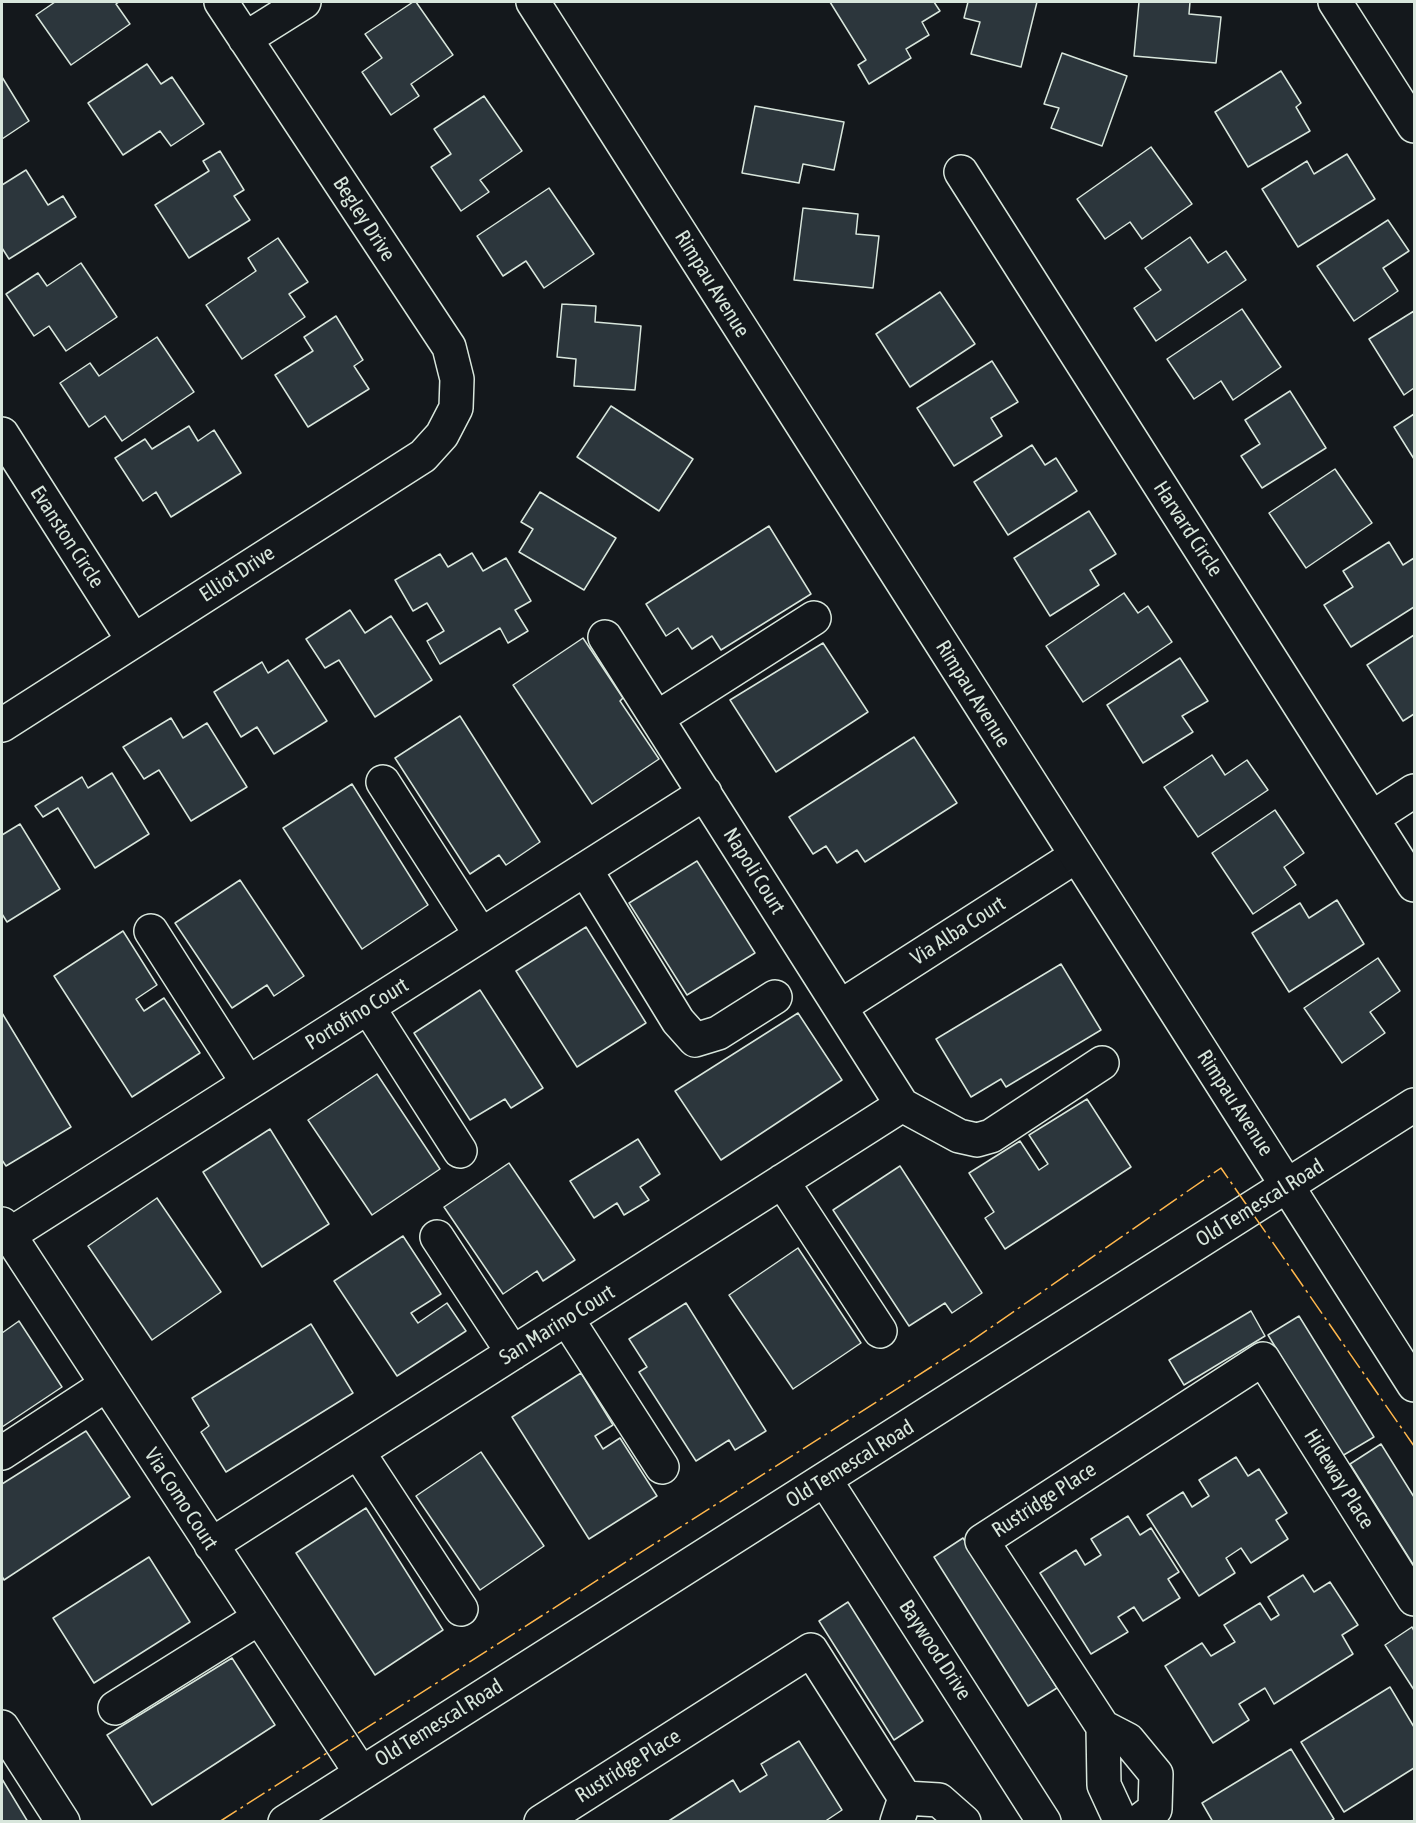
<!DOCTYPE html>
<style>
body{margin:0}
#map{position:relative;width:1416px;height:1823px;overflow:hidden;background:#14181c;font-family:"Asap Condensed",sans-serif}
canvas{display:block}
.frame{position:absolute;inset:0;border:3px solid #d8e6dc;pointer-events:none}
</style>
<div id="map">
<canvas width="1416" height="1823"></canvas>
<div class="frame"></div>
</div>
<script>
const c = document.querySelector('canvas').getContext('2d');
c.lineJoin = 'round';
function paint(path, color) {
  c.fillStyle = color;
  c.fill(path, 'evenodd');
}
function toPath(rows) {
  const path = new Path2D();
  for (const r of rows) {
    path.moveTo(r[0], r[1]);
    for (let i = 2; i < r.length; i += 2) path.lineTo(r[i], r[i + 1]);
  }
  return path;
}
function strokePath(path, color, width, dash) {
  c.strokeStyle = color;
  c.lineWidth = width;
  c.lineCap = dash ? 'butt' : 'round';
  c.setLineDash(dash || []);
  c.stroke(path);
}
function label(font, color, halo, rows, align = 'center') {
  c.font = font + ' "Asap Condensed",sans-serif';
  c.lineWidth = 4.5;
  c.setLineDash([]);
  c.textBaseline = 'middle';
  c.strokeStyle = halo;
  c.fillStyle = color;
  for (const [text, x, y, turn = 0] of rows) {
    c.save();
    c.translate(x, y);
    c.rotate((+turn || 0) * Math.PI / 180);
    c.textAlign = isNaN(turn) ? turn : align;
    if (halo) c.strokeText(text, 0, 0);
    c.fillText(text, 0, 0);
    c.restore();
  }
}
const building = toPath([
 [55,2,119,2,116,4,130,24,71,65,36,15,55,2],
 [413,2,416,2,453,55,411,84,419,96,391,115,362,72,382,58,365,34,413,2],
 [830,2,934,2,940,11,922,22,929,35,906,49,911,58,869,84,858,65,866,60,830,2],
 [968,2,1037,2,1021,67,971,54,980,22,964,18,968,2],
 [1139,2,1190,2,1189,14,1221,17,1216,63,1134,56,1139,2],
 [1062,53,1127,76,1102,146,1051,128,1059,108,1044,104,1062,53],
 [147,64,161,84,172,77,204,124,171,146,160,131,123,155,88,103,147,64],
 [1281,71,1301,103,1296,107,1310,131,1248,167,1215,112,1281,71],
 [2,77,29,121,2,139,2,77],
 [484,96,522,151,480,180,489,192,461,211,431,167,451,154,434,129,484,96],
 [755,106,844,122,834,170,803,164,799,183,742,173,755,106],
 [1151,147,1192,204,1142,239,1130,222,1105,239,1077,199,1151,147],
 [220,151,244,190,234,196,250,220,189,258,155,205,209,171,203,161,220,151],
 [1347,154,1375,199,1298,247,1262,189,1307,161,1314,174,1347,154],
 [26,170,48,205,63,196,76,217,9,259,2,248,2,185,26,170],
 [549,188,594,254,544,288,526,261,503,276,477,236,549,188],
 [803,208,858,214,856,234,879,236,873,288,794,280,803,208],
 [1388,220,1409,251,1383,268,1398,291,1354,321,1317,266,1388,220],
 [1190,237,1208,263,1226,251,1246,280,1156,341,1134,308,1161,290,1145,268,1190,237],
 [278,238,308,282,289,294,305,317,242,359,206,305,256,271,248,258,278,238],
 [81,263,117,317,66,351,49,326,34,336,6,294,38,273,47,286,81,263],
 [940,292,975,344,910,387,876,334,940,292],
 [562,304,596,306,595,322,641,326,635,390,574,386,576,359,557,357,562,304],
 [1242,309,1281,367,1233,400,1221,381,1194,399,1167,359,1242,309],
 [1414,311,1414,388,1404,395,1369,339,1414,311],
 [336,316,363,360,354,366,369,389,308,427,275,375,313,351,304,337,336,316],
 [157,337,194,392,122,441,105,416,89,427,60,383,90,363,99,376,157,337],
 [992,361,1018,402,991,418,1002,436,954,466,917,408,992,361],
 [1290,391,1326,448,1262,488,1241,456,1260,444,1245,420,1290,391],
 [611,406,693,459,659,511,577,457,611,406],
 [1414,414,1414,459,1394,427,1414,414],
 [189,426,198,441,214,430,241,473,171,517,156,492,143,501,115,458,145,439,152,449,189,426],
 [1032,445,1045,465,1056,458,1077,491,1008,535,974,482,1032,445],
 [1335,469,1372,523,1306,568,1269,513,1335,469],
 [540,492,616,538,584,590,519,552,533,529,521,522,540,492],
 [1089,511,1116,554,1090,570,1099,585,1050,616,1014,558,1089,511],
 [769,526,811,594,721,650,712,636,692,649,678,628,666,636,646,604,769,526],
 [1389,542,1403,565,1414,558,1414,607,1351,647,1324,605,1353,587,1343,571,1389,542],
 [472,553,483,571,506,558,531,601,515,610,528,631,508,643,500,628,440,664,427,641,444,631,427,603,413,611,395,580,440,554,448,567,472,553],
 [1124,593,1138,613,1148,606,1172,642,1083,702,1046,646,1124,593],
 [350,610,365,633,391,616,432,680,375,717,339,660,325,668,306,639,350,610],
 [1414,635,1414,714,1403,721,1367,665,1414,635],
 [583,638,623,698,620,701,659,759,592,804,513,685,583,638],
 [823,643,868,712,776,772,730,700,823,643],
 [1180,658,1208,701,1182,716,1193,732,1143,763,1107,705,1180,658],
 [288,660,327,721,274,754,257,727,241,737,214,692,262,662,268,673,288,660],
 [460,716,540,842,506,865,499,855,470,874,395,758,460,716],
 [171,718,183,738,207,723,247,787,191,821,159,770,144,779,123,747,171,718],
 [914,737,957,803,865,862,857,850,837,863,826,846,813,854,789,817,914,737],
 [1212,755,1225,775,1247,760,1268,790,1198,837,1164,787,1212,755],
 [112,773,149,834,95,868,58,808,43,817,35,806,82,777,88,788,112,773],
 [352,784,428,905,362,949,283,828,352,784],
 [1275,810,1304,853,1284,867,1296,885,1253,914,1212,853,1275,810],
 [20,824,60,889,7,922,2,914,2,835,20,824],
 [697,861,755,953,687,995,629,903,697,861],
 [240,880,304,976,274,996,267,985,232,1008,175,923,240,880],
 [1337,900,1364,944,1289,992,1252,933,1300,903,1309,918,1337,900],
 [586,927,646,1023,577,1067,516,971,586,927],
 [123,931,157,985,136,999,144,1011,164,998,200,1053,132,1097,54,976,123,931],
 [1378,958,1400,991,1370,1012,1385,1033,1342,1063,1304,1008,1378,958],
 [1061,964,1101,1030,1006,1087,1001,1079,971,1097,936,1039,1061,964],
 [480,990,543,1088,511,1108,505,1099,470,1120,414,1033,480,990],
 [2,1013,71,1127,6,1166,2,1160,2,1013],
 [798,1013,842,1080,721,1160,675,1091,798,1013],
 [377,1074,440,1169,372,1215,308,1120,377,1074],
 [1087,1099,1131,1167,1005,1249,985,1218,994,1212,969,1173,1020,1141,1039,1170,1048,1164,1029,1135,1087,1099],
 [270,1129,329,1224,262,1267,203,1172,270,1129],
 [638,1139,660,1174,640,1187,649,1200,624,1215,617,1203,594,1218,570,1181,638,1139],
 [509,1163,575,1260,543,1281,537,1271,503,1294,444,1207,509,1163],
 [900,1166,982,1293,952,1313,945,1303,909,1326,833,1210,900,1166],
 [157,1198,221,1292,152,1340,88,1246,157,1198],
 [403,1236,441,1294,411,1313,418,1323,447,1303,466,1331,397,1376,334,1281,403,1236],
 [798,1248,861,1343,793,1389,729,1295,798,1248],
 [686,1303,766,1431,735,1450,729,1440,696,1461,639,1372,647,1367,629,1339,686,1303],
 [1251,1311,1265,1336,1184,1385,1169,1360,1251,1311],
 [1299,1316,1374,1437,1342,1456,1268,1335,1299,1316],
 [19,1321,62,1387,2,1427,2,1333,19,1321],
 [311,1324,353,1393,226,1472,201,1432,209,1426,192,1398,311,1324],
 [581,1373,613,1425,595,1436,603,1449,620,1438,657,1496,589,1539,512,1417,581,1373],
 [86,1431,130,1497,4,1580,2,1576,2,1484,86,1431],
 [1381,1444,1414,1497,1414,1566,1350,1464,1381,1444],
 [481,1452,544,1546,480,1590,416,1496,481,1452],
 [1236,1457,1248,1476,1259,1469,1287,1513,1276,1520,1288,1539,1251,1563,1241,1548,1226,1558,1235,1573,1199,1596,1147,1515,1183,1492,1192,1507,1209,1496,1199,1480,1236,1457],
 [366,1508,443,1630,375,1675,296,1553,366,1508],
 [1128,1516,1140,1535,1151,1528,1179,1572,1168,1579,1180,1598,1143,1621,1134,1607,1118,1617,1128,1632,1091,1654,1040,1573,1076,1550,1085,1565,1101,1555,1091,1539,1128,1516],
 [963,1538,1057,1688,1028,1706,934,1557,963,1538],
 [149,1557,190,1622,94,1683,53,1618,149,1557],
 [1303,1575,1314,1592,1330,1582,1358,1625,1342,1635,1353,1654,1274,1704,1265,1688,1239,1704,1249,1720,1213,1743,1165,1666,1202,1643,1211,1656,1235,1642,1224,1625,1260,1603,1271,1620,1279,1615,1268,1597,1303,1575],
 [848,1602,923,1721,894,1740,819,1621,848,1602],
 [1412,1627,1414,1631,1414,1690,1385,1645,1412,1627],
 [232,1658,275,1725,152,1805,107,1735,232,1658],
 [1390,1687,1414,1727,1414,1768,1344,1812,1301,1742,1390,1687],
 [799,1741,842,1810,824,1822,667,1822,733,1780,740,1792,767,1775,761,1764,799,1741],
 [1291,1749,1334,1819,1329,1822,1213,1822,1202,1803,1291,1749],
 [2,1779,28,1822,2,1822,2,1779]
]);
paint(building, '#2c363c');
strokePath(building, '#d8e6dc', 1.5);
const minor = toPath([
 [1335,2,1414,126],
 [245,39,304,2],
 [961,172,1414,885],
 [2,434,133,640],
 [605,637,902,1105],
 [657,718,814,618],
 [2,725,423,456,442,435,456,408,457,379,449,347,221,2],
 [383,782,481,935],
 [1372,818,1414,791],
 [585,869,678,1021,695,1040,718,1033,775,997],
 [151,931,248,1083],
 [368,1007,460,1151],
 [840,1007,1076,856],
 [902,1105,959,1136,977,1140,991,1136,1102,1063],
 [782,1181,880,1331],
 [2,1224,361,1773],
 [9,1235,705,793],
 [437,1237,513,1353],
 [567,1319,662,1467],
 [358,1452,461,1609],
 [2,1453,106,1385],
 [825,1480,1044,1822],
 [211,1545,902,1105],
 [115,1708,259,1618],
 [2,1727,63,1822],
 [1103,1727,982,1541,1263,1359,1414,1599],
 [285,1822,1414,1105],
 [541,1822,811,1650,905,1798],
 [897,1822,905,1798,939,1800,964,1822],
 [1121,1822,1104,1785,1103,1727,1128,1740,1156,1774,1155,1809,1138,1822]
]);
const major = toPath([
 [533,2,1414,1385]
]);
strokePath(minor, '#d8e6dc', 36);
strokePath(major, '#d8e6dc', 36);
strokePath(minor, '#14181c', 33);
strokePath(major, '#14181c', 33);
strokePath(toPath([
 [219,1822,964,1346,1221,1168,1414,1446]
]), '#ffb74d', 1.5, [21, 4.5, 3, 4.5]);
label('21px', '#d8e6dc', '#14181c', [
 ["Begley Drive",364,219,57],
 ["Rimpau Avenue",712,284,58],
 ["Harvard Circle",1188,529,57],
 ["Evanston Circle",67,537,57],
 ["Elliot Drive",237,574,-33],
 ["Rimpau Avenue",973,694,58],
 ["Napoli Court",754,871,58],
 ["Via Alba Court",958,931,-33],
 ["Portofino Court",357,1014,-32],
 ["Rimpau Avenue",1235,1103,57],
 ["Old Temescal Road",1260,1203,-32],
 ["San Marino Court",557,1325,-32],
 ["Old Temescal Road",850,1464,-32],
 ["Hideway Place",1339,1479,58],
 ["Via Como Court",181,1499,57],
 ["Rustridge Place",1044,1500,-33],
 ["Baywood Drive",935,1650,57],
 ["Old Temescal Road",439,1723,-32],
 ["Rustridge Place",628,1766,-32]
]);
</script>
